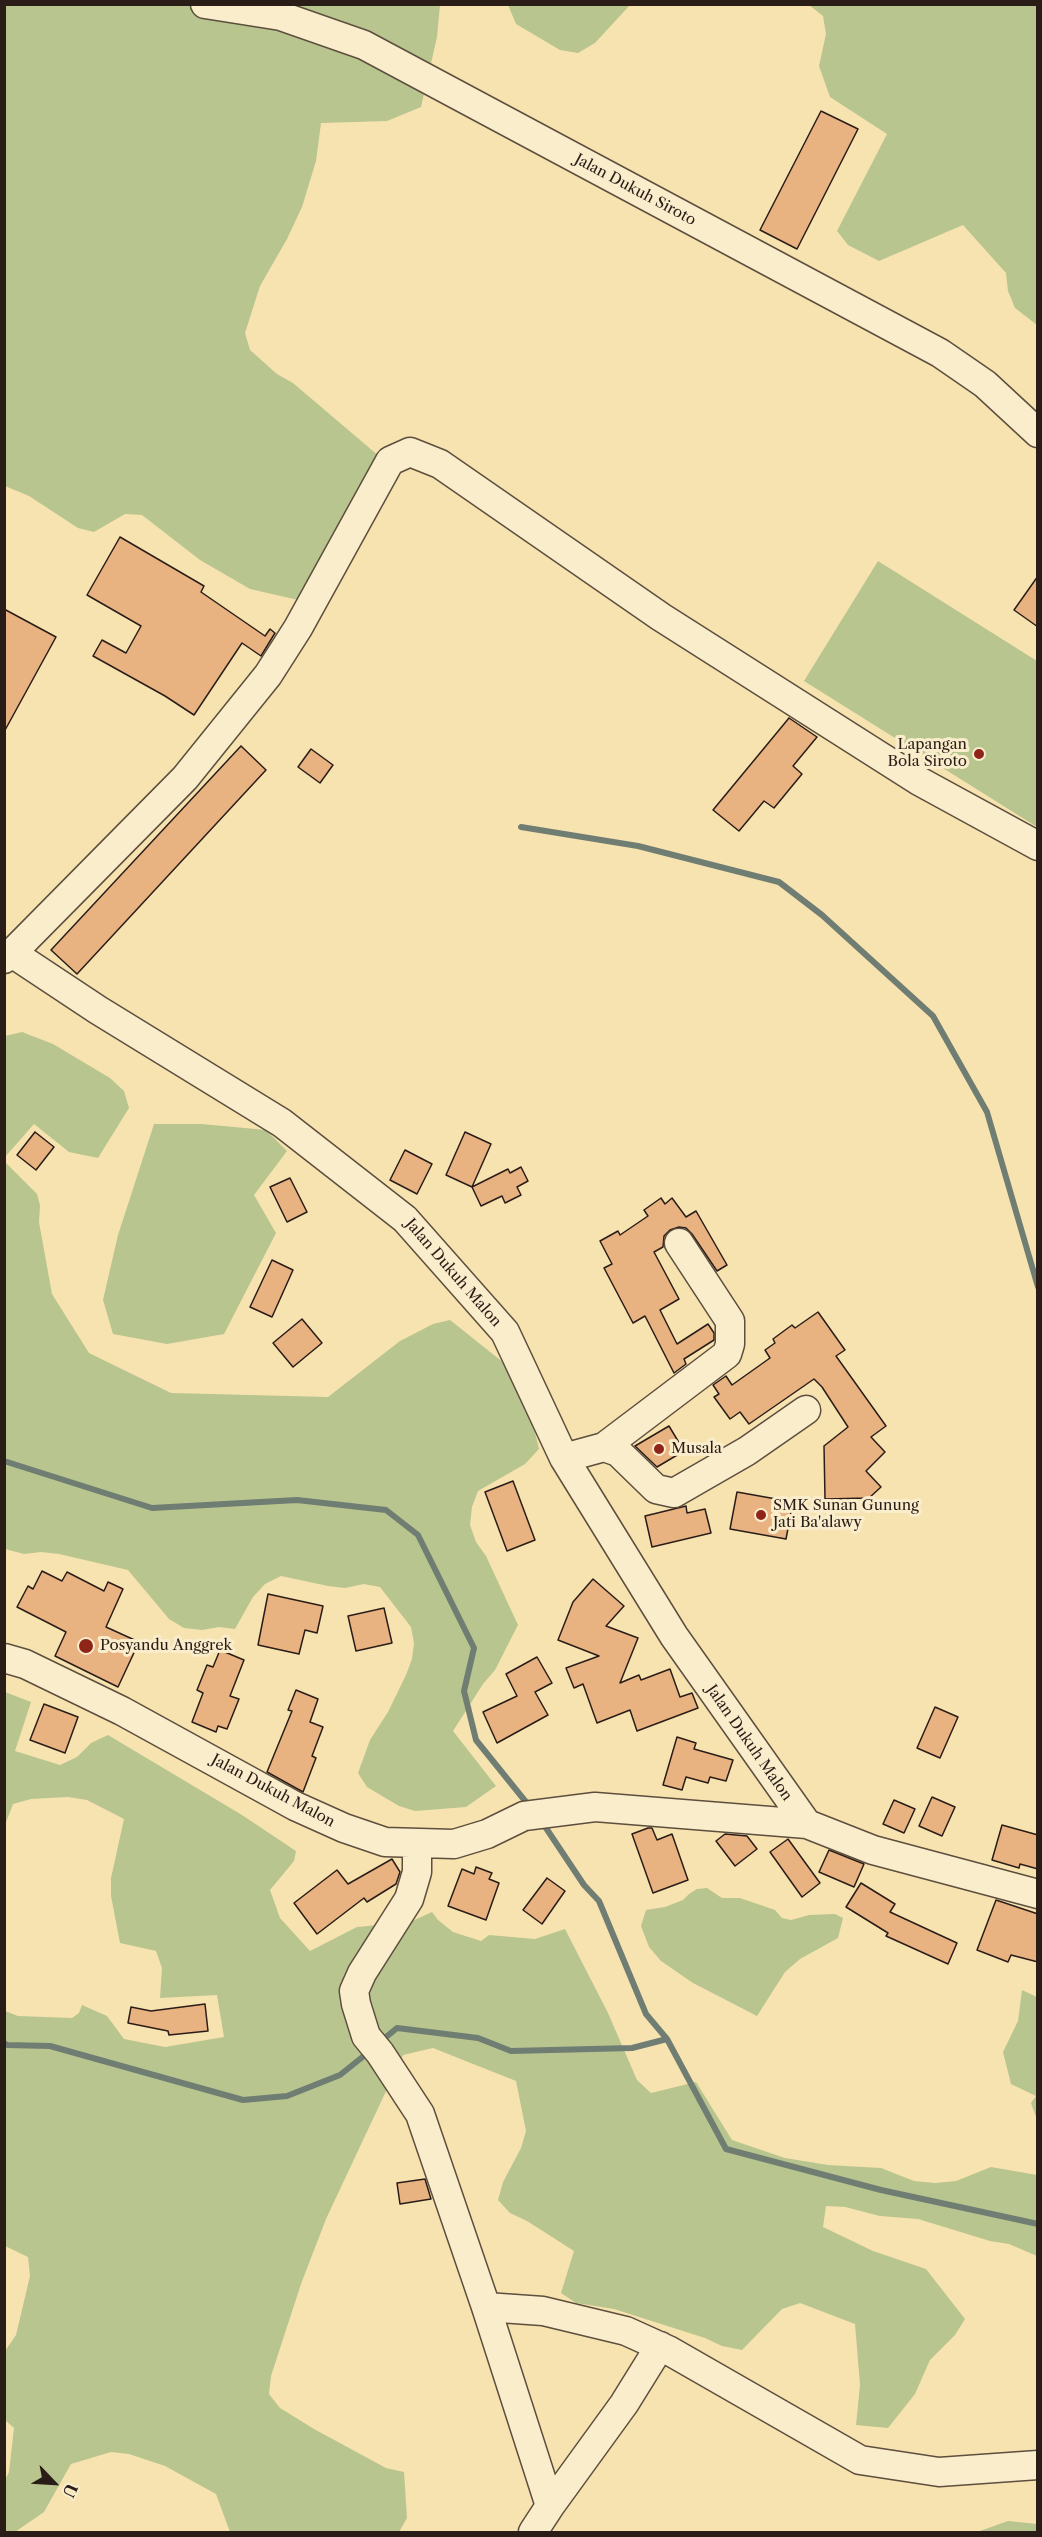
<!DOCTYPE html>
<style>
body{margin:0}
#map{position:relative;width:1042px;height:2537px;overflow:hidden;background:#f7e3b0;font-family:"Libre Caslon Text",serif}
canvas{display:block}
.frame{position:absolute;inset:0;border:6px solid #2a1d18;pointer-events:none}
.north{position:absolute;left:24px;top:2453px;width:60px;height:60px;-webkit-text-stroke:4px #faedcc;paint-order:stroke;rotate:115deg;font-size:16px;font-weight:700;line-height:24px;text-align:center;color:#2a1d18}
.north::after{content:'';display:block;margin:auto;width:21px;height:27px;background:#2a1d18;clip-path:polygon(50% 0,100% 100%,50% 72%,0 100%)}
</style>
<div id="map">
<canvas width="1042" height="2537"></canvas>
<div class="frame"></div>
<div class="north">U</div>
</div>
<script>
const c = document.querySelector('canvas').getContext('2d');
c.lineJoin = 'round';
function paint(path, color) {
  c.fillStyle = color;
  c.fill(path, 'evenodd');
}
function toPath(rows) {
  const path = new Path2D();
  for (const r of rows) {
    path.moveTo(r[0], r[1]);
    for (let i = 2; i < r.length; i += 2) path.lineTo(r[i], r[i + 1]);
  }
  return path;
}
function strokePath(path, color, width, dash) {
  c.strokeStyle = color;
  c.lineWidth = width;
  c.lineCap = dash ? 'butt' : 'round';
  c.setLineDash(dash || []);
  c.stroke(path);
}
function label(font, color, halo, rows, align = 'center') {
  c.font = font + ' "Libre Caslon Text",serif';
  c.lineWidth = 6;
  c.setLineDash([]);
  c.textBaseline = 'middle';
  c.strokeStyle = halo;
  c.fillStyle = color;
  for (const [text, x, y, turn = 0] of rows) {
    c.save();
    c.translate(x, y);
    c.rotate((+turn || 0) * Math.PI / 180);
    c.textAlign = isNaN(turn) ? turn : align;
    if (halo) c.strokeText(text, 0, 0);
    c.fillText(text, 0, 0);
    c.restore();
  }
}
paint(toPath([
 [4,5,440,5,437,37,421,107,387,121,321,123,316,161,302,207,287,239,260,286,245,333,250,350,277,374,293,383,400,474,344,556,307,602,250,589,200,560,142,515,125,514,94,532,78,528,29,496,5,486],
 [508,5,508,4,630,5,595,43,578,53,560,50,516,24],
 [809,5,1037,5,1037,325,1015,308,1008,291,1006,273,963,225,879,261,848,245,837,231,887,134,830,97,819,66,826,34,823,16],
 [878,561,1037,661,1037,827,804,681],
 [22,1032,53,1044,110,1078,124,1091,129,1108,98,1158,69,1152,34,1124,5,1157,5,1036],
 [154,1124,202,1124,266,1130,287,1151,254,1195,276,1233,224,1334,167,1344,113,1334,103,1300,118,1235],
 [4,1161,37,1194,40,1205,39,1222,52,1294,89,1353,171,1393,328,1397,400,1341,433,1324,450,1320,504,1363,526,1395,539,1449,525,1464,478,1491,472,1507,470,1525,476,1542,486,1556,518,1625,495,1670,483,1684,453,1731,496,1786,466,1807,415,1811,399,1806,367,1787,358,1773,370,1740,388,1712,406,1675,412,1659,414,1643,411,1627,380,1587,364,1584,345,1588,328,1586,281,1576,265,1584,253,1597,235,1629,219,1627,202,1630,184,1628,169,1619,128,1570,59,1554,41,1552,24,1554,5,1549],
 [5,1692,31,1702,15,1751,60,1765,77,1757,91,1743,108,1735,242,1815,296,1851,294,1861,270,1890,280,1918,310,1951,357,1927,410,1922,432,1912,438,1920,453,1932,481,1941,489,1935,535,1939,565,1929,608,2013,637,2080,651,2093,696,2082,732,2140,785,2158,828,2165,881,2168,914,2181,935,2183,956,2181,991,2167,1037,2175,1037,2256,1009,2244,990,2241,918,2219,880,2216,845,2207,826,2206,823,2227,873,2251,926,2269,965,2319,955,2335,930,2360,915,2394,888,2428,856,2425,860,2385,855,2324,800,2303,782,2309,742,2350,722,2346,705,2338,614,2309,576,2303,561,2293,574,2251,527,2221,510,2213,498,2200,503,2182,521,2148,526,2131,516,2081,433,2048,403,2055,326,2219,301,2284,271,2376,269,2394,280,2408,314,2429,386,2468,404,2472,407,2518,399,2532,230,2532,216,2494,165,2466,129,2454,111,2452,71,2464,44,2512,15,2532,5,2532,5,2480,9,2472,14,2428,5,2420,5,2351,16,2335,30,2276,28,2257,5,2246,5,2011,18,2016,72,2018,79,2013,82,2005,107,2016,124,2039,165,2047,224,2037,217,1995,160,1998,162,1968,156,1951,120,1943,111,1896,111,1878,124,1819,87,1800,68,1797,31,1799,13,1804,5,1825],
 [707,1888,722,1898,740,1898,775,1910,782,1918,791,1920,809,1915,835,1914,843,1918,838,1938,800,1959,785,1972,757,2016,693,1983,661,1961,649,1947,641,1926,646,1910,665,1907,683,1900,689,1894,697,1889],
 [1022,1990,1037,1997,1037,2120,1031,2103,1036,2096,1011,2084,1003,2052,1018,2021],
 [1008,2521,1037,2524,1037,2532,977,2532]
]), '#b8c58f');
strokePath(toPath([
 [521,827,638,846,779,882,822,915,933,1016,987,1112,1038,1287],
 [4,1461,152,1508,297,1500,386,1510,418,1535,474,1648,464,1691,476,1740,530,1807],
 [542,1822,584,1885,599,1901,646,2014,667,2039,726,2149,881,2190,1038,2224],
 [380,2042,397,2028,478,2038,511,2051,632,2048,667,2039],
 [4,2043,7,2045,50,2046,243,2100,287,2096,340,2075,370,2051]
]), '#707d73', 6);
const building = toPath([
 [821,111,858,129,797,249,760,230,821,111],
 [120,537,204,586,201,592,265,636,270,629,275,633,261,656,242,643,194,715,165,696,93,656,102,640,126,653,141,626,87,595,120,537],
 [1038,576,1038,627,1014,610,1038,576],
 [4,609,56,637,4,732,4,609],
 [789,718,817,737,793,766,802,774,774,808,764,801,739,831,713,810,789,718],
 [241,746,266,770,77,974,51,950,241,746],
 [311,749,333,765,320,783,298,767,311,749],
 [35,1132,54,1147,36,1170,17,1155,35,1132],
 [465,1132,491,1144,472,1187,446,1175,465,1132],
 [405,1150,432,1164,417,1194,390,1180,405,1150],
 [521,1167,528,1181,517,1187,521,1195,505,1203,502,1196,481,1206,472,1187,508,1169,510,1173,521,1167],
 [290,1178,307,1212,287,1222,270,1187,290,1178],
 [661,1198,665,1204,672,1198,686,1217,696,1211,727,1265,717,1271,692,1234,686,1228,679,1227,670,1230,664,1236,663,1247,654,1252,679,1299,660,1310,677,1344,708,1324,714,1333,714,1340,684,1359,686,1364,674,1373,645,1316,633,1323,604,1268,612,1264,600,1241,618,1231,620,1235,648,1216,644,1210,661,1198],
 [272,1260,293,1270,272,1317,250,1307,272,1260],
 [818,1312,845,1350,836,1356,886,1426,871,1437,885,1452,866,1471,881,1487,869,1498,825,1499,824,1446,848,1427,822,1387,814,1379,749,1424,740,1412,730,1419,714,1397,719,1394,713,1385,726,1376,732,1385,770,1358,765,1350,775,1343,773,1339,792,1325,795,1328,818,1312],
 [302,1319,322,1343,293,1367,273,1343,302,1319],
 [669,1426,684,1451,657,1467,635,1446,669,1426],
 [513,1481,535,1540,507,1551,485,1492,513,1481],
 [737,1492,793,1502,786,1539,730,1529,737,1492],
 [686,1506,687,1513,705,1509,711,1533,652,1547,645,1516,686,1506],
 [42,1571,62,1581,67,1572,104,1591,108,1582,123,1589,106,1627,139,1642,118,1687,55,1656,66,1632,17,1607,28,1586,33,1589,42,1571],
 [593,1579,624,1606,606,1626,638,1638,620,1683,639,1675,641,1680,670,1669,680,1697,692,1693,698,1708,637,1731,630,1710,597,1723,583,1684,574,1688,566,1668,599,1656,558,1640,573,1602,593,1579],
 [268,1594,323,1606,317,1633,305,1630,299,1654,258,1645,268,1594],
 [384,1608,392,1643,356,1651,348,1616,384,1608],
 [220,1650,244,1660,230,1696,239,1699,227,1729,218,1726,216,1732,192,1722,203,1693,197,1690,207,1665,213,1667,220,1650],
 [537,1657,552,1683,535,1692,548,1715,497,1743,483,1712,517,1696,506,1674,537,1657],
 [296,1690,318,1699,310,1722,323,1727,312,1756,316,1758,303,1792,267,1772,292,1711,288,1710,296,1690],
 [44,1704,78,1717,65,1753,30,1740,44,1704],
 [935,1707,958,1717,940,1758,917,1748,935,1707],
 [677,1737,696,1743,694,1749,733,1760,726,1781,710,1777,708,1783,686,1777,682,1790,663,1785,677,1737],
 [932,1797,955,1807,942,1836,919,1826,932,1797],
 [894,1800,915,1809,904,1833,883,1824,894,1800],
 [1002,1825,1038,1835,1038,1869,1020,1864,1019,1868,992,1860,1002,1825],
 [648,1828,652,1828,657,1840,672,1834,688,1880,653,1893,632,1834,648,1828],
 [725,1834,747,1836,757,1849,735,1866,716,1841,725,1834],
 [788,1839,820,1883,802,1897,770,1852,788,1839],
 [829,1850,864,1864,854,1887,819,1872,829,1850],
 [392,1859,400,1872,396,1884,367,1902,364,1898,317,1934,294,1903,337,1870,348,1884,392,1859],
 [476,1867,492,1873,489,1879,499,1883,486,1920,448,1906,462,1869,474,1874,476,1867],
 [547,1878,565,1891,542,1924,523,1910,547,1878],
 [861,1883,895,1904,890,1912,957,1943,948,1964,886,1936,888,1933,846,1907,861,1883],
 [996,1900,1038,1914,1038,1962,1011,1955,1008,1962,977,1950,996,1900],
 [205,2004,208,2031,169,2035,168,2031,128,2023,131,2007,151,2011,205,2004],
 [425,2179,431,2199,400,2204,397,2183,425,2179]
]);
paint(building, '#e8b281');
strokePath(building, '#2a1d18', 1.5);
const minor = toPath([
 [205,4,281,16,364,45,940,353,985,384,1038,433],
 [12,953,185,778,268,675,298,628,390,461,410,452,440,464,661,617,919,781,1038,846],
 [4,959,12,953,98,1010,282,1123,405,1219,505,1332,564,1458,674,1636,807,1824],
 [604,1447,727,1354,730,1344,730,1321,679,1243],
 [564,1458,604,1447,618,1452,656,1489,674,1493,747,1451,806,1410],
 [4,1658,25,1664,122,1711,295,1806,344,1828,385,1842,454,1844,487,1834,524,1816,595,1807,807,1824,873,1850,1038,1894],
 [417,1843,417,1872,409,1899,362,1973,354,1991,356,2004,366,2036,380,2053,420,2114,486,2307,550,2506,533,2532],
 [486,2307,543,2311,626,2331,668,2350,860,2460,939,2472,1038,2465],
 [550,2506,624,2404,660,2346]
]);
strokePath(minor, '#5d4e3e', 31);
strokePath(minor, '#faedcc', 28);
for (const [x, y, r, color] of [
 [979,754,6,"#8f2418"],
 [659,1449,6,"#8f2418"],
 [761,1515,6,"#8f2418"],
 [86,1646,8,"#8f2418"]
]) {
  const dot = new Path2D();
  dot.arc(x, y, r, 0, 2 * Math.PI);
  c.fillStyle = color;
  c.fill(dot);
  strokePath(dot, '#faedcc', 2);
}
label('15px', '#2a1d18', '#faedcc', [
 ["Jalan Dukuh Siroto",635,190,28],
 ["Jalan Dukuh Malon",453,1273,49],
 ["Jalan Dukuh Malon",749,1743,55],
 ["Jalan Dukuh Malon",273,1791,28]
]);
label('15px', '#2a1d18', '#faedcc', [
 ["Lapangan",967,745,"right"],
 ["Bola Siroto",967,762,"right"],
 ["Musala",671,1449],
 ["SMK Sunan Gunung",773,1506],
 ["Jati Ba'alawy",773,1523],
 ["Posyandu Anggrek",100,1646]
], 'left');
</script>
